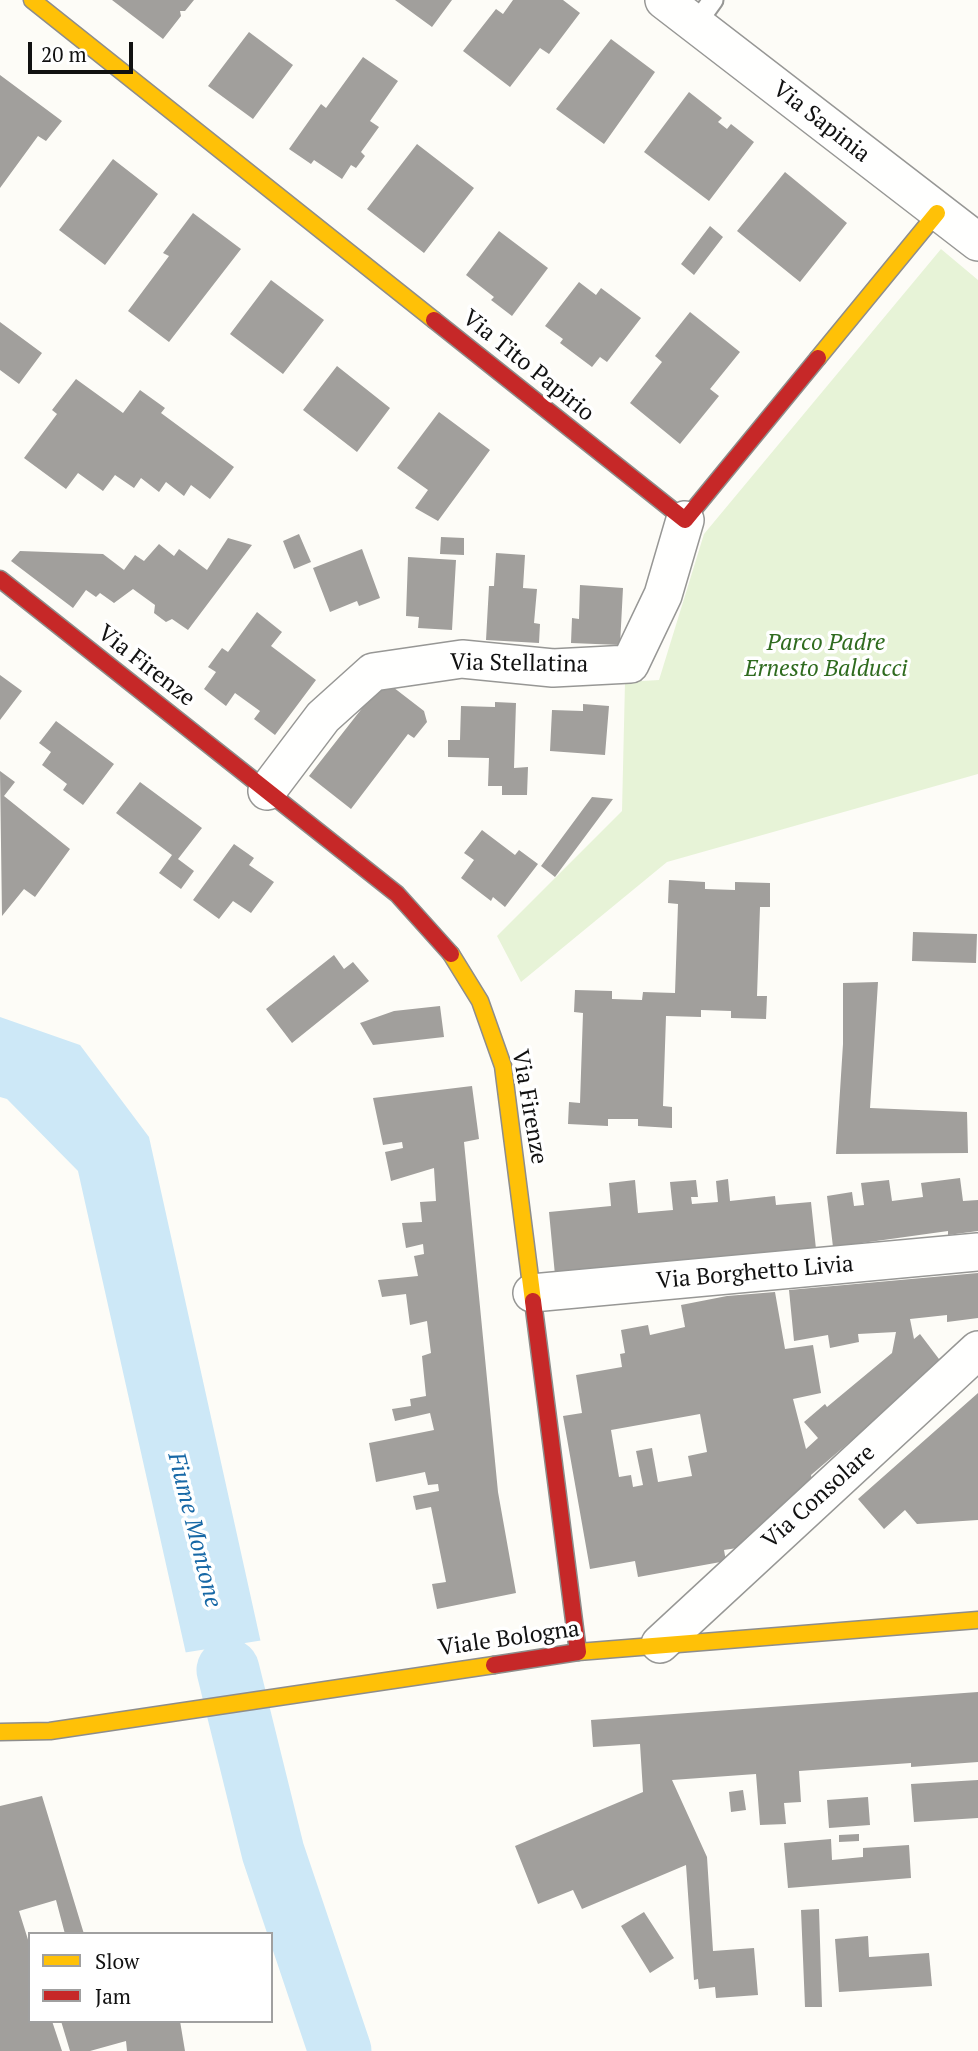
<!DOCTYPE html>
<style>
body{margin:0}
#map{position:relative;width:978px;height:2051px;overflow:hidden;background:#fdfcf7;font-family:"PT Serif",serif}
canvas{display:block}
.legend{position:absolute;left:28px;top:1932px;width:245px;height:91px;box-sizing:border-box;background:#fff;border:2px solid #a0a0a0;margin:0;padding:9px 12px;list-style:none;font-size:21px;color:#111}
.legend li{display:flex;align-items:center;gap:14px;height:35px}
.legend b{width:35px;border:2px solid #a0a0a0}
.scale{position:absolute;left:28px;top:42px;width:105px;height:32px;box-sizing:border-box;border:4px solid #111;border-top:0;padding-left:9px;font-size:21px;line-height:24px;white-space:nowrap;color:#111;-webkit-text-stroke:5px #fff;paint-order:stroke}
</style>
<div id="map">
<canvas width="978" height="2051"></canvas>
<ul class="legend">
<li><b style="height:9px;background:#ffc107"></b>Slow</li>
<li><b style="height:9px;background:#c62828"></b>Jam</li>
</ul>
<div class="scale">20 m</div>
</div>
<script>
const c = document.querySelector('canvas').getContext('2d');
c.lineJoin = 'round';
function paint(path, color) {
  c.fillStyle = color;
  c.fill(path, 'evenodd');
}
function toPath(rows) {
  const path = new Path2D();
  for (const r of rows) {
    path.moveTo(r[0], r[1]);
    for (let i = 2; i < r.length; i += 2) path.lineTo(r[i], r[i + 1]);
  }
  return path;
}
function strokePath(path, color, width, dash) {
  c.strokeStyle = color;
  c.lineWidth = width;
  c.lineCap = dash ? 'butt' : 'round';
  c.setLineDash(dash || []);
  c.stroke(path);
}
function label(font, color, halo, rows, align = 'center') {
  c.font = font + ' "PT Serif",serif';
  c.lineWidth = 7;
  c.setLineDash([]);
  c.textBaseline = 'middle';
  c.strokeStyle = halo;
  c.fillStyle = color;
  for (const [text, x, y, turn = 0] of rows) {
    c.save();
    c.translate(x, y);
    c.rotate((+turn || 0) * Math.PI / 180);
    c.textAlign = isNaN(turn) ? turn : align;
    if (halo) c.strokeText(text, 0, 0);
    c.fillText(text, 0, 0);
    c.restore();
  }
}
paint(toPath([
 [941,249,978,280,978,774,667,862,521,982,497,936,622,811,625,682,659,680,704,534]
]), '#e7f3d7');
paint(toPath([
 [0,1017,80,1045,149,1137,284,1747,210,1761,78,1171,7,1099,0,1097]
]), '#cde8f7');
paint(toPath([
 [264,1640,287,1748,207,1763,182,1653]
]), '#fdfcf7');
strokePath(toPath([
 [228,1670,273,1852,340,2051]
]), '#cde8f7', 63);
paint(toPath([
 [112,0,194,0,185,11,180,11,181,16,163,39],
 [395,0,452,0,432,27],
 [513,0,563,0,580,13,549,54,540,48,510,87,463,51,496,9,503,14],
 [249,32,293,65,253,119,208,86],
 [611,39,655,72,604,144,556,109],
 [363,57,398,81,370,121,379,127,361,152,365,156,356,168,351,165,342,179,314,160,311,164,289,149,321,104,326,108],
 [0,75,62,121,46,141,38,136,0,188],
 [689,92,722,118,718,122,727,129,731,124,754,142,709,201,644,152],
 [417,144,474,188,424,253,367,209],
 [113,159,158,194,105,265,59,230],
 [785,172,847,223,800,282,737,231],
 [193,213,241,249,169,342,128,311,169,256,163,253],
 [710,226,723,237,694,275,681,264],
 [499,231,548,268,512,316,491,300,494,297,466,275],
 [271,280,324,320,283,374,230,334],
 [579,282,596,295,601,288,641,318,607,362,600,357,592,367,560,343,563,339,545,326],
 [690,312,740,352,710,389,719,396,680,444,630,403,662,362,655,356],
 [0,322,42,353,19,384,0,370],
 [337,366,390,408,357,452,303,410],
 [76,379,123,413,140,390,165,408,161,413,234,467,210,499,191,485,184,496,166,482,159,492,141,478,134,488,115,475,103,491,78,473,66,489,24,458,57,414,52,410],
 [439,412,490,450,438,521,415,508,428,490,397,468],
 [299,534,311,562,294,569,283,541],
 [441,537,464,538,464,555,440,554],
 [228,538,252,545,188,630,172,619,166,622,154,613,155,605,133,589,114,603,100,593,96,597,86,590,73,608,11,561,20,551,103,554,124,570,135,555,144,561,159,544,174,556,179,549,207,570],
 [362,549,380,598,359,606,357,601,330,612,313,568],
 [496,553,525,555,523,588,537,589,534,623,540,624,539,643,486,640,489,586,494,586],
 [408,557,456,560,452,630,418,628,419,617,406,616],
 [580,585,623,588,620,645,571,643,572,618,579,619],
 [257,612,282,632,271,646,316,680,275,735,254,719,260,711,235,693,226,706,204,689,216,672,208,667,222,648,228,652],
 [0,675,22,691,0,720],
 [381,684,389,684,424,711,427,722,414,738,408,734,351,809,309,776],
 [495,702,516,703,514,768,528,767,527,795,502,795,502,786,488,786,489,758,448,757,448,740,460,740,461,706,495,707],
 [583,704,609,706,605,755,550,751,552,710,583,711],
 [56,721,114,764,83,805,63,790,67,784,42,765,51,752,39,743],
 [0,771,15,782,4,796,70,849,35,897,24,889,2,916],
 [140,782,202,828,178,859,194,871,181,889,159,873,172,855,116,813],
 [592,797,613,799,555,877,541,866],
 [482,830,515,855,519,850,538,864,505,907,493,897,491,901,461,878,474,860,464,853],
 [234,844,254,858,249,865,274,882,251,913,233,901,219,919,193,900],
 [669,880,705,882,705,889,735,890,735,882,770,883,770,907,760,907,757,996,767,996,766,1019,731,1018,731,1011,701,1010,701,1017,666,1016,663,1106,672,1107,672,1128,638,1126,638,1119,608,1119,608,1126,568,1124,569,1102,580,1103,583,1013,574,1012,575,990,612,991,612,999,642,1000,643,992,675,993,678,904,668,903],
 [913,932,977,934,976,963,912,961],
 [334,955,344,969,353,962,369,981,292,1043,266,1009],
 [878,982,870,1108,967,1112,968,1153,836,1154,843,1044,843,983],
 [440,1006,444,1037,373,1045,360,1023,394,1011],
 [472,1086,479,1139,464,1142,498,1492,516,1593,437,1609,432,1584,446,1582,431,1507,416,1510,413,1496,439,1491,438,1484,428,1485,425,1472,376,1482,369,1443,434,1430,430,1413,395,1421,392,1409,411,1406,410,1399,426,1396,422,1356,431,1353,427,1321,410,1325,406,1294,382,1297,378,1280,418,1276,414,1256,424,1254,423,1244,406,1248,402,1223,422,1222,420,1202,436,1201,434,1168,391,1181,385,1152,403,1148,402,1142,383,1145,373,1098],
 [960,1178,963,1201,978,1200,978,1231,948,1235,948,1231,833,1247,827,1196,852,1192,854,1206,864,1205,861,1183,889,1180,892,1201,923,1197,921,1183],
 [728,1179,730,1201,775,1196,776,1205,811,1202,816,1249,555,1275,549,1212,611,1206,609,1183,635,1180,638,1213,673,1210,670,1182,696,1180,698,1197,691,1197,692,1204,718,1202,716,1181],
 [978,1273,978,1318,947,1322,947,1315,910,1319,914,1339,920,1334,942,1363,811,1475,814,1494,757,1545,724,1550,726,1561,638,1577,635,1561,590,1569,563,1416,582,1413,576,1375,622,1367,620,1354,625,1353,621,1330,648,1325,650,1335,685,1327,681,1305,727,1296,775,1292,785,1349,813,1345,821,1393,793,1399,806,1449,818,1438,804,1422,825,1404,827,1407,892,1353,896,1332,858,1334,859,1342,830,1348,828,1335,794,1341,789,1290],
 [700,1414,707,1452,688,1456,692,1476,658,1482,652,1448,636,1451,643,1485,633,1487,631,1475,619,1477,611,1430],
 [978,1393,978,1520,917,1524,905,1510,884,1529,858,1499],
 [978,1692,978,1762,911,1767,911,1763,799,1771,801,1802,784,1803,786,1824,760,1825,756,1774,672,1780,707,1857,713,1951,754,1948,758,1995,716,1998,715,1987,699,1989,698,1979,694,1980,686,1865,582,1909,573,1890,538,1904,515,1846,643,1792,640,1744,593,1747,591,1720],
 [978,1780,978,1818,914,1822,911,1784],
 [743,1790,746,1810,731,1812,729,1792],
 [42,1796,84,1934,65,1934,56,1900,19,1911,30,1946,30,2021,52,2021,62,2051,0,2051,0,1806],
 [868,1797,870,1825,829,1828,827,1800],
 [859,1834,859,1841,839,1842,839,1835],
 [831,1839,832,1860,863,1857,863,1848,909,1845,911,1878,788,1888,784,1843],
 [819,1909,822,2007,805,2007,801,1910],
 [644,1912,674,1958,650,1973,621,1926],
 [868,1936,869,1957,929,1953,932,1986,839,1992,835,1939],
 [61,2021,180,2021,185,2051,127,2051,126,2041,90,2051,70,2051]
]), '#a19f9c');
const lane = toPath([
 [695,25,713,0]
]);
const street = toPath([
 [664,0,978,242],
 [267,791,323,717,373,672,462,659,553,668,630,664,663,595,685,520],
 [532,1293,978,1252],
 [660,1644,978,1350]
]);
const slow = toPath([
 [32,0,434,320],
 [818,358,937,213],
 [451,954,480,1001,503,1066,533,1301],
 [578,1652,978,1620],
 [0,1732,50,1731,494,1665]
]);
const jam = toPath([
 [434,320,685,520,818,358],
 [0,579,397,894,451,954],
 [494,1665,578,1652,533,1301]
]);
strokePath(lane, '#979795', 23);
strokePath(street, '#979795', 40);
strokePath(slow, '#8e8d8b', 19);
strokePath(jam, '#8e8d8b', 19);
strokePath(lane, '#fffffe', 19);
strokePath(street, '#fffffe', 37);
strokePath(slow, '#ffc107', 16);
strokePath(jam, '#c62828', 16);
label('23px', '#111', '#fff', [
 ["Via Sapinia",821,122,38],
 ["Via Tito Papirio",528,366,39],
 ["Via Stellatina",519,664,1],
 ["Via Firenze",146,666,38],
 ["Via Firenze",529,1107,80],
 ["Via Borghetto Livia",755,1273,-5],
 ["Via Consolare",819,1497,-42],
 ["Viale Bologna",509,1639,-8]
]);
label('italic 23px', '#2f6b1f', '#fff', [
 ["Parco Padre",826,643],
 ["Ernesto Balducci",826,669]
]);
label('italic 24px', '#1768a6', '#fff', [
 ["Fiume Montone",194,1530,76]
]);
</script>
